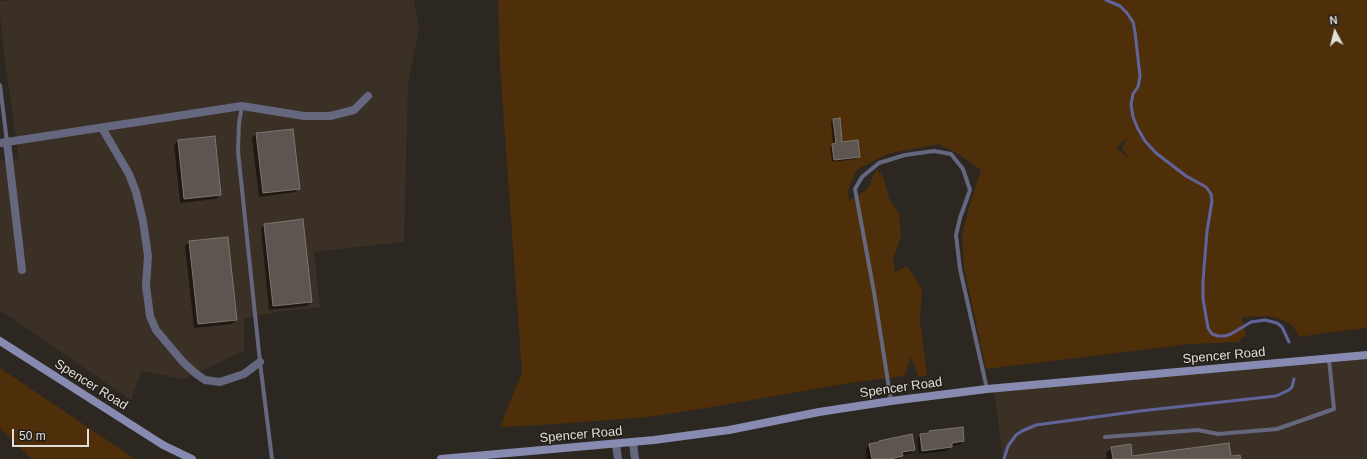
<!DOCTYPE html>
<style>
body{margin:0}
#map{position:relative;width:1367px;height:459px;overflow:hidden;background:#2d2722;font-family:Arial,sans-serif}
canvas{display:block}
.north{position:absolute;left:1315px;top:12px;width:40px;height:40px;-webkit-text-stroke:3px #231e18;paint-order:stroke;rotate:353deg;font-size:11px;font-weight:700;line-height:16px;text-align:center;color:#e2deda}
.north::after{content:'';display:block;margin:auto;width:14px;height:18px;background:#e2deda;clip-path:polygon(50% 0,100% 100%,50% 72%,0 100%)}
.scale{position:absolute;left:12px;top:429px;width:77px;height:18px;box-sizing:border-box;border:2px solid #e2deda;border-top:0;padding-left:5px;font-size:12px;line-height:14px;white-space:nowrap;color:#e2deda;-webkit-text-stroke:3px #231e18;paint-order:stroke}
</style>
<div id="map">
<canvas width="1367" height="459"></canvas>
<div class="north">N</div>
<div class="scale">50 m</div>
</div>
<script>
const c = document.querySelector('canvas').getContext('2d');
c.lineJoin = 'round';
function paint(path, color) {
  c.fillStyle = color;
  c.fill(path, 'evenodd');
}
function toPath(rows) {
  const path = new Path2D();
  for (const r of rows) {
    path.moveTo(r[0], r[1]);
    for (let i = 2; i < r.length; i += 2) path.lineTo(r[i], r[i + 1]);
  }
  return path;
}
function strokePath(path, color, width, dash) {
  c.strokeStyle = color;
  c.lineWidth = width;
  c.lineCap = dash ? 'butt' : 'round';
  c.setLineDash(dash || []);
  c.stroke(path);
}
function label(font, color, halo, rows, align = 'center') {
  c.font = font + ' Arial,sans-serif';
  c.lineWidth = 3;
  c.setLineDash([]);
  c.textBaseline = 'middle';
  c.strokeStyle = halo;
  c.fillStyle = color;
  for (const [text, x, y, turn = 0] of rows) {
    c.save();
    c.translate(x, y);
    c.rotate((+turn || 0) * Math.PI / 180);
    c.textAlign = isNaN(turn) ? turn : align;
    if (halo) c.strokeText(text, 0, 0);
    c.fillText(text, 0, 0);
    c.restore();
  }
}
paint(toPath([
 [15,0,414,0,419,29,408,83,404,242,314,252,320,307,276,312,244,319,244,351,183,379,141,371,131,400,0,310,0,161,19,159,6,68,0,15,0,1],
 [1367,355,1367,459,1003,459,994,388]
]), '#3a3025');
paint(toPath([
 [498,0,1367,0,1367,328,1324,333,1300,337,1292,325,1281,319,1269,316,1242,317,1246,335,1238,342,1190,344,986,369,964,267,962,235,969,208,981,170,960,155,939,144,887,154,856,170,848,191,849,201,868,189,874,174,877,170,883,176,889,199,899,214,901,236,893,260,895,272,907,266,922,289,920,321,927,375,919,377,911,357,904,376,849,383,706,408,648,417,542,425,500,427,522,372,500,66],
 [1127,137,1122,148,1129,158,1116,148],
 [0,368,21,382,135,459,32,459,0,428]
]), '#4e2f0a');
paint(toPath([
 [834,120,842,143,859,157,856,159,832,162,830,147,833,145,831,122],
 [256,134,299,188,295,192,259,197,252,138],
 [214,137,220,195,216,199,180,203,174,145,178,141],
 [265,224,311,302,307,306,269,310,261,229],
 [189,242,236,320,232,324,194,328,185,246],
 [930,432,963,441,959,445,951,446,947,451,919,454,917,439,921,435,927,434],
 [879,441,914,450,910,454,902,455,899,459,867,459,866,449,870,445,877,444],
 [1112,448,1131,457,1230,457,1240,459,1107,459,1106,453]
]), '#0007');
strokePath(toPath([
 [1106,0,1120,6,1127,13,1133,22,1135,32,1140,76,1138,87,1133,94,1131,104,1133,117,1138,129,1145,141,1156,153,1186,176,1206,187,1211,194,1212,201,1207,231,1203,281,1203,299,1208,328,1212,334,1218,336,1225,336,1231,334,1251,322,1265,320,1277,323,1282,327,1289,342],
 [1004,459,1008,446,1016,435,1022,431,1036,425,1140,411,1276,396,1289,390,1292,387,1294,379]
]), '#61649a', 3);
const building = toPath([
 [840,118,842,142,858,140,860,157,834,160,832,144,836,143,833,119,840,118],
 [293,129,300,189,263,193,256,133,293,129],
 [215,136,221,195,184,199,178,140,215,136],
 [303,219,312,302,273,306,264,224,303,219],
 [228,237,237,320,198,324,189,241,228,237],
 [963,427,964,441,952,443,952,447,922,451,920,434,930,433,929,431,963,427],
 [912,434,915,450,902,452,903,456,890,459,872,459,869,444,879,442,879,441,912,434],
 [1229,443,1231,456,1240,455,1241,459,1113,459,1111,447,1131,444,1132,456,1229,443]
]);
paint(building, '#5d5650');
strokePath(building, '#7d766f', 1);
strokePath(toPath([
 [0,85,7,142],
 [242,106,239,123,238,151,260,362,272,459],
 [891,401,874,292,855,189,862,177,879,163,905,155,934,151,951,154,963,169,970,190,960,218,956,235,960,269,987,389],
 [1105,437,1198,430,1218,434,1277,429,1334,409,1329,359]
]), '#65677f', 4);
strokePath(toPath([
 [102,128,129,174,136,192,143,221,148,256,146,286,150,316,156,330,183,362,195,373,205,380,220,382,244,374,260,362],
 [7,142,22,270],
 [0,143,242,106,304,116,330,116,354,110,368,96],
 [633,442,635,459],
 [616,444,618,459]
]), '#65677f', 8);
strokePath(toPath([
 [0,341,163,445,192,459],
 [441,459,654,440,729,430,819,412,891,401,987,389,1367,355]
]), '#878ab1', 8);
label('13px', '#e2deda', '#231e18', [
 ["Spencer Road",1224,356,-5],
 ["Spencer Road",91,385,32],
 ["Spencer Road",901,388,-8],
 ["Spencer Road",581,435,-5]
]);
</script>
